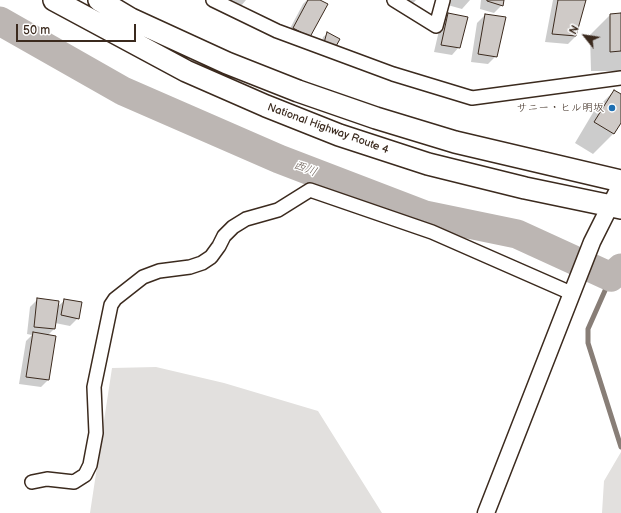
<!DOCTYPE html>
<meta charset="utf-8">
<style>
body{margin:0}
#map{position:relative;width:621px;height:513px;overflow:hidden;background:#fff;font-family:"Balsamiq Sans",sans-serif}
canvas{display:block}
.north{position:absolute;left:565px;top:16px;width:40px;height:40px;-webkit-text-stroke:3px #fff;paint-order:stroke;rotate:300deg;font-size:11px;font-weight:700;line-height:16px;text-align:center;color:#3b2a1e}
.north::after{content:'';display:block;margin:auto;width:14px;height:18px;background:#3b2a1e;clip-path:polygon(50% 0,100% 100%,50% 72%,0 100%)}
.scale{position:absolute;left:16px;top:24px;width:120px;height:18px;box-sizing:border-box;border:2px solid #3b2a1e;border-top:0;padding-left:5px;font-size:12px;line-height:14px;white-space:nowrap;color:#3b2a1e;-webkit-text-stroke:3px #fff;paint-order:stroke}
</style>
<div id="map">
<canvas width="621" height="513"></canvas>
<div class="north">N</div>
<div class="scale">50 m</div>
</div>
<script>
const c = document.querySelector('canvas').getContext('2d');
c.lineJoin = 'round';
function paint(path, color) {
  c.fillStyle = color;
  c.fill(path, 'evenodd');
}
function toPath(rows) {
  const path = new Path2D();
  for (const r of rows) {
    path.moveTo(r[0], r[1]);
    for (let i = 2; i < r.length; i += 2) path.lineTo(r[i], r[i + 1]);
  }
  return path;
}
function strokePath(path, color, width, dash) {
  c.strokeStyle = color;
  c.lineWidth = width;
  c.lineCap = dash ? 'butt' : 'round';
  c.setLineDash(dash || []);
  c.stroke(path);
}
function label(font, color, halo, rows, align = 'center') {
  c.font = font + ' "Balsamiq Sans","Klee One",sans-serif';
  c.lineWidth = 3;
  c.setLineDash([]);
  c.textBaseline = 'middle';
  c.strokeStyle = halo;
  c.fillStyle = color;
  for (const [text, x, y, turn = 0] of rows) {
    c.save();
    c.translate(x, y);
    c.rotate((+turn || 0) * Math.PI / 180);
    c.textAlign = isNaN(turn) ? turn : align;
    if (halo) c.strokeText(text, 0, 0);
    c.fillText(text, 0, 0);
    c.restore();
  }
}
paint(toPath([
 [156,367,224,383,318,411,382,513,90,513,112,368],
 [621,452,621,513,602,513,604,481]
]), '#e2e0de');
paint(toPath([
 [222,0,246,0,235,13],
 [307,0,317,0,310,36,286,36,303,4],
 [393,0,416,0,408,9],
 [445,0,470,0,462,9,444,4],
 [481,0,503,0,502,5,494,13,480,9],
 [553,0,585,0,576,36,568,44,545,42],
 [448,14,459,47,452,55,434,52,441,22],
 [621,14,621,71,591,71,590,35,610,15],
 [485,15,496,56,488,64,471,62,477,23],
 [327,34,330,51,321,46,323,37],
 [614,91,621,95,621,121,613,134,593,154,575,143,594,111],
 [38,299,57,307,65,300,78,318,70,326,55,323,54,329,48,335,48,380,41,387,19,384,26,341,32,335,27,334,30,307]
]), '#0003');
strokePath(toPath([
 [611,277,588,329,588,343,621,447]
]), '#887e77', 5);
strokePath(toPath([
 [0,21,123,91,279,159,425,215,517,234,611,277,621,268]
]), '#bcb6b3', 29);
const building = toPath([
 [308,0,320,0,328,4,310,37,293,28,308,0],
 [487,0,504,0,503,6,487,1,487,0],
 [558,0,586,0,576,36,552,34,558,0],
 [448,13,468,17,460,48,441,45,448,13],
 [621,13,621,51,610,52,610,14,621,13],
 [485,14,506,17,497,57,478,54,485,14],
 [327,32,340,39,335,48,324,43,327,32],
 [614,90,621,94,621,123,614,134,594,122,614,90],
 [37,298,59,301,55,329,34,327,37,298],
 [64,299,82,302,79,319,61,315,64,299],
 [33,332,56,336,49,380,26,377,33,332]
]);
paint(building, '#cfcac7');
strokePath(building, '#3b2a1e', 1);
const minor = toPath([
 [213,0,277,31,393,74,472,98,621,78],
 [394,0,436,26,443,0],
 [32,482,47,479,74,482,85,475,90,465,96,433,94,387,111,305,115,299,143,277,159,271,190,267,202,263,211,257,219,246,224,236,233,227,246,219,278,210,310,190,432,232,571,293]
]);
const tertiary = toPath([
 [486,513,592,242,621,184]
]);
const trunk = toPath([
 [54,0,186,71,266,106,339,135,428,164,525,188,621,208],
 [99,0,131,19,227,63,298,91,376,118,455,142,621,181]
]);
strokePath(minor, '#3b2a1e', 16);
strokePath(tertiary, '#3b2a1e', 19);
strokePath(trunk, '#3b2a1e', 24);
strokePath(minor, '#fff', 13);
strokePath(tertiary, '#fff', 16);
strokePath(trunk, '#fff', 21);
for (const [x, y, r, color] of [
 [612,108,4,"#1f6fb2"]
]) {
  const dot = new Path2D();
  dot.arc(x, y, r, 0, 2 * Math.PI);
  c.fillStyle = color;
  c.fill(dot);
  strokePath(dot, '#fff', 1.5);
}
label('11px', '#3b2a1e', '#fff', [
 ["サニー・ヒル明坂",604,108]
], 'right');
label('11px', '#3b2a1e', '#fff', [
 ["National Highway Route 4",328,129,20]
]);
label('italic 12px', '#685b52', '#fff', [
 ["西川",305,169,21]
]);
</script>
